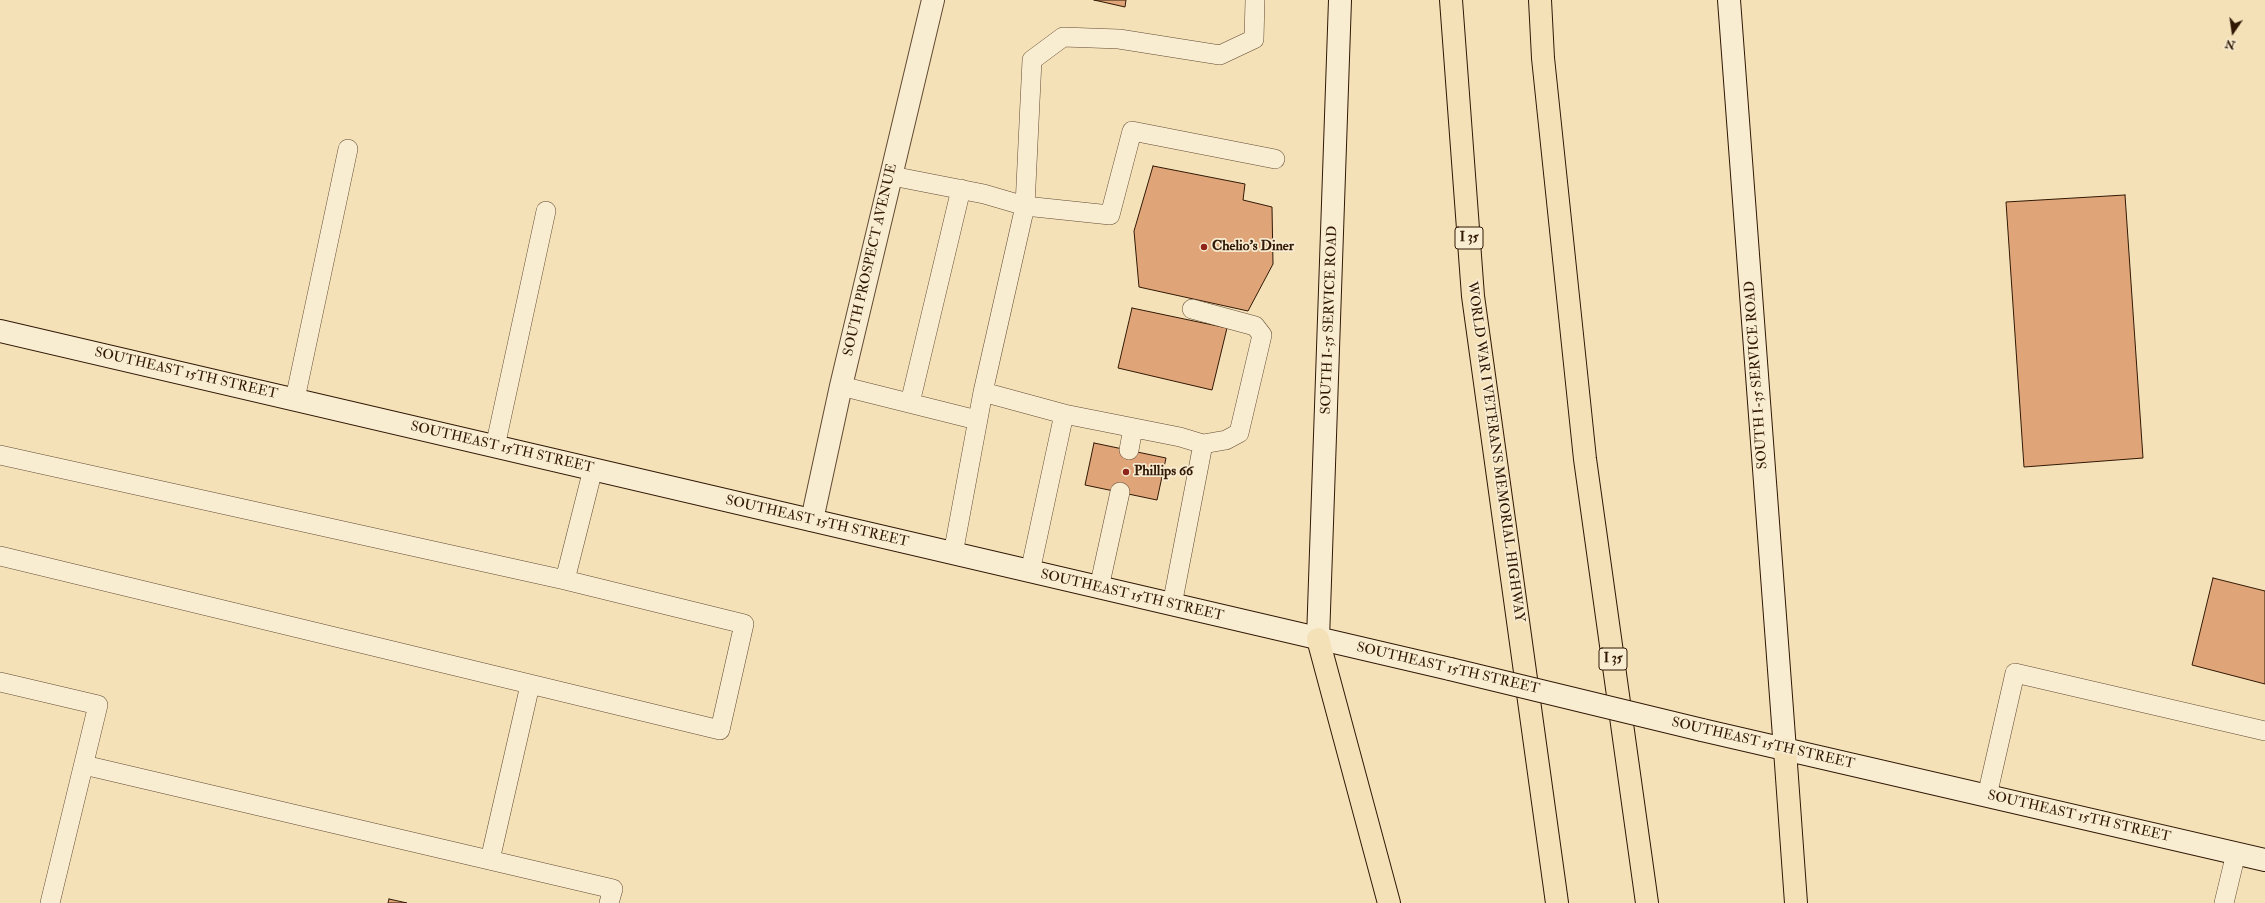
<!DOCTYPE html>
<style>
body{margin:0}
#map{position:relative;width:2265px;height:903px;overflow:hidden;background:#f4e1b8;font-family:"IM FELL Double Pica",serif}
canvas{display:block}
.north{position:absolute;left:2213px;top:12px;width:40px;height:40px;-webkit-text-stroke:3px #f8ecd1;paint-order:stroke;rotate:193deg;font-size:11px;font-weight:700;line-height:16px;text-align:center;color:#311805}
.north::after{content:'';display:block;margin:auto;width:14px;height:18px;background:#311805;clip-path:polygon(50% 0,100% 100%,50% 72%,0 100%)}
</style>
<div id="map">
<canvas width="2265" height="903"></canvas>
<div class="north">N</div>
</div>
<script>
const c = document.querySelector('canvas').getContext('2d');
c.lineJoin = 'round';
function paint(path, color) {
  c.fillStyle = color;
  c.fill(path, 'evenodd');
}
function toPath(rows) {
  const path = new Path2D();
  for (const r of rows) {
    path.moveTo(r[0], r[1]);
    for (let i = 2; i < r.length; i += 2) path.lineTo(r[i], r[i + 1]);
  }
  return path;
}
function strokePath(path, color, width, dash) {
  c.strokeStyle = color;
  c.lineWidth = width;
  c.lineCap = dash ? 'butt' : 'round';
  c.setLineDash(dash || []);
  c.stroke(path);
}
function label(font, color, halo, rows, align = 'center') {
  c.font = font + ' "IM FELL Double Pica",serif';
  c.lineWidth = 3.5;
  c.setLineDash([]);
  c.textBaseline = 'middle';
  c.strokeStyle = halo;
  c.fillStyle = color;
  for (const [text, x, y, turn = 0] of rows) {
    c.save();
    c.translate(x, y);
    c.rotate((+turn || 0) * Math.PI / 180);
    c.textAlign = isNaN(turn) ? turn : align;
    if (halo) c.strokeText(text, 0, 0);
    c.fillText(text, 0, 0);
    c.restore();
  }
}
const building = toPath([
 [1094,0,1126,0,1125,7,1094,0],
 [1153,166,1245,184,1243,200,1272,207,1273,264,1248,311,1139,287,1134,231,1153,166],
 [2125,195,2143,458,2024,467,2006,202,2125,195],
 [1132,308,1227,328,1212,390,1118,368,1132,308],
 [1094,443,1166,458,1157,500,1085,485,1094,443],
 [2213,578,2265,591,2265,684,2192,665,2213,578],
 [389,899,407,903,388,903,389,899]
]);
paint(building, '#dfa578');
strokePath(building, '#311805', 1);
const service = toPath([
 [892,176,984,194,1025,206,1032,60,1063,37,1119,39,1220,55,1254,39,1255,0],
 [1192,309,1255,326,1262,335,1239,433,1226,440,1203,444],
 [841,386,977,420],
 [983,392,1064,414],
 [295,399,348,149],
 [910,403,961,189],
 [495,447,546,211],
 [1129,450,1133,428],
 [0,455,565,580,744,624,720,730,0,556],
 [953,554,983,392,1025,206,1110,215,1132,131,1275,159],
 [1030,572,1064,414,1180,437,1203,444,1172,605],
 [565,580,593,469],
 [1099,588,1120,492],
 [0,682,98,705,50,903],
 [84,765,613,889,609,903],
 [1987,796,2015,673,2265,731],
 [490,860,530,685],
 [2224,903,2236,853]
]);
const tertiary = toPath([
 [812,520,841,386,933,0]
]);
const secondary = toPath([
 [1729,0,1785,750],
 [0,331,1450,669],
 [1318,639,1340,0],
 [1702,730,2265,860]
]);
const motorway = toPath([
 [1451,0,1473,296,1557,903],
 [1540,0,1543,58,1585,459,1647,903],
 [1318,639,1389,903],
 [1785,750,1796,903]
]);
strokePath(service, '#624a32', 20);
strokePath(tertiary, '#624a32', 24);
strokePath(secondary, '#311805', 24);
strokePath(motorway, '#311805', 24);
strokePath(service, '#f8ecd1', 19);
strokePath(tertiary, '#f8ecd1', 22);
strokePath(secondary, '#f8ecd1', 22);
strokePath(motorway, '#f4e1b8', 22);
const secondaryBridge = toPath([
 [1450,669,1702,730]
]);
strokePath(secondaryBridge, '#311805', 24, []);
strokePath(secondaryBridge, '#f8ecd1', 22);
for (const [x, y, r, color] of [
 [1204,247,4,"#8f2418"],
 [1126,472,4,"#8f2418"]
]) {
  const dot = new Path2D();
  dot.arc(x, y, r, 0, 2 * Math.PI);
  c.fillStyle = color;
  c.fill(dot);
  strokePath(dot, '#f8ecd1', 1.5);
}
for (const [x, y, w] of [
 [1469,238,28],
 [1613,659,28]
]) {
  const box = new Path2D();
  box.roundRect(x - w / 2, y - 11, w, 22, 3);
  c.fillStyle = '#f8ecd1';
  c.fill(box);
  strokePath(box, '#311805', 1);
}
label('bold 13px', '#311805', null, [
 ["I 35",1469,238],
 ["I 35",1613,659]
]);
label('bold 14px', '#311805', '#f8ecd1', [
 ["Chelio's Diner",1212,247],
 ["Phillips 66",1134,472]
], 'left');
label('14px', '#311805', '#f8ecd1', [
 ["SOUTH PROSPECT AVENUE",871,260,-77],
 ["SOUTH I-35 SERVICE ROAD",1330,320,-88],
 ["SOUTHEAST 15TH STREET",186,374,13],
 ["SOUTH I-35 SERVICE ROAD",1757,375,-94],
 ["SOUTHEAST 15TH STREET",502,448,13],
 ["WORLD WAR I VETERANS MEMORIAL HIGHWAY",1495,452,82],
 ["SOUTHEAST 15TH STREET",817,522,13],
 ["SOUTHEAST 15TH STREET",1132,596,13],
 ["SOUTHEAST 15TH STREET",1448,669,13],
 ["SOUTHEAST 15TH STREET",1763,744,13],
 ["SOUTHEAST 15TH STREET",2079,817,13]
]);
</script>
